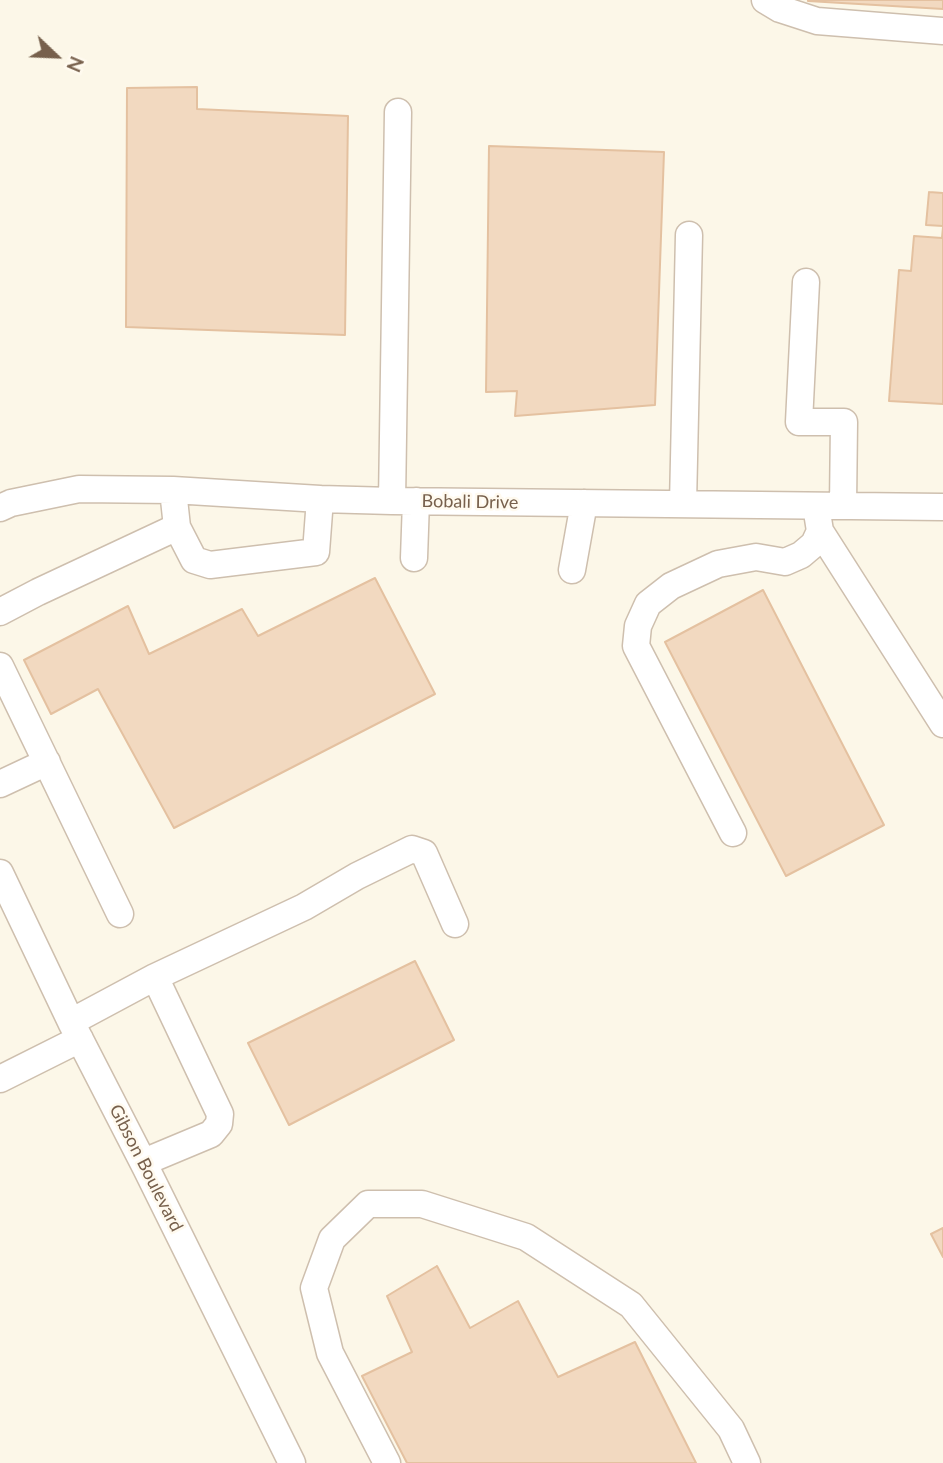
<!DOCTYPE html>
<style>
body{margin:0}
#map{position:relative;width:943px;height:1463px;overflow:hidden;background:#fcf7e8;font-family:Lato,sans-serif}
canvas{display:block}
.north{position:absolute;left:21px;top:21px;width:70px;height:70px;-webkit-text-stroke:5px #fffaef;paint-order:stroke;rotate:113deg;font-size:19px;font-weight:700;line-height:28px;text-align:center;color:#77604c}
.north::after{content:'';display:block;margin:auto;width:24px;height:32px;background:#77604c;clip-path:polygon(50% 0,100% 100%,50% 72%,0 100%)}
</style>
<div id="map">
<canvas width="943" height="1463"></canvas>
<div class="north">N</div>
</div>
<script>
const c = document.querySelector('canvas').getContext('2d');
c.lineJoin = 'round';
function paint(path, color) {
  c.fillStyle = color;
  c.fill(path, 'evenodd');
}
function toPath(rows) {
  const path = new Path2D();
  for (const r of rows) {
    path.moveTo(r[0], r[1]);
    for (let i = 2; i < r.length; i += 2) path.lineTo(r[i], r[i + 1]);
  }
  return path;
}
function strokePath(path, color, width, dash) {
  c.strokeStyle = color;
  c.lineWidth = width;
  c.lineCap = dash ? 'butt' : 'round';
  c.setLineDash(dash || []);
  c.stroke(path);
}
function label(font, color, halo, rows, align = 'center') {
  c.font = font + ' Lato,sans-serif';
  c.lineWidth = 5;
  c.setLineDash([]);
  c.textBaseline = 'middle';
  c.strokeStyle = halo;
  c.fillStyle = color;
  for (const [text, x, y, turn = 0] of rows) {
    c.save();
    c.translate(x, y);
    c.rotate((+turn || 0) * Math.PI / 180);
    c.textAlign = isNaN(turn) ? turn : align;
    if (halo) c.strokeText(text, 0, 0);
    c.fillText(text, 0, 0);
    c.restore();
  }
}
const building = toPath([
 [808,0,943,0,943,9,808,1,808,0],
 [197,87,197,109,348,116,345,335,126,327,127,88,197,87],
 [489,146,664,152,655,405,515,416,517,391,486,392,489,146],
 [929,192,943,193,943,226,926,225,929,192],
 [943,227,943,404,889,401,899,270,911,271,914,236,942,238,943,227],
 [375,578,435,694,174,828,98,689,51,714,24,660,128,606,149,654,242,609,258,636,375,578],
 [763,590,884,825,786,876,665,642,763,590],
 [415,961,454,1040,289,1125,248,1043,415,961],
 [943,1228,943,1257,931,1234,943,1228],
 [437,1266,470,1328,518,1301,558,1377,635,1342,696,1463,407,1463,362,1376,412,1352,387,1296,437,1266]
]);
paint(building, '#f2d9c0');
strokePath(building, '#e4c1a0', 2);
const minor = toPath([
 [765,0,780,9,817,21,943,31],
 [806,282,799,422,844,422,843,506],
 [173,490,177,527,194,560,210,565,316,552,320,499],
 [392,501,398,112],
 [683,504,689,235],
 [0,508,11,503,79,489,173,490,320,499,392,501,943,507],
 [820,531,943,724],
 [414,558,416,501],
 [572,570,584,503],
 [0,612,38,592,177,527],
 [0,666,120,914],
 [0,784,47,762],
 [733,833,636,646,638,626,648,604,671,586,718,564,756,557,785,562,801,555,814,544,820,531,816,506],
 [0,873,71,1022,146,1168,292,1463],
 [71,1022,155,977,304,907,357,876,412,849,424,853,455,924],
 [0,1079,80,1039],
 [144,1162,211,1134,219,1124,220,1114,155,977],
 [387,1463,330,1353,314,1288,332,1239,368,1204,422,1204,526,1237,631,1305,731,1429,747,1463]
]);
strokePath(minor, '#cebfae', 29);
strokePath(minor, '#fff', 26);
label('18px', '#77604c', '#fffaef', [
 ["Bobali Drive",470,502,1],
 ["Gibson Boulevard",146,1168,63]
]);
</script>
